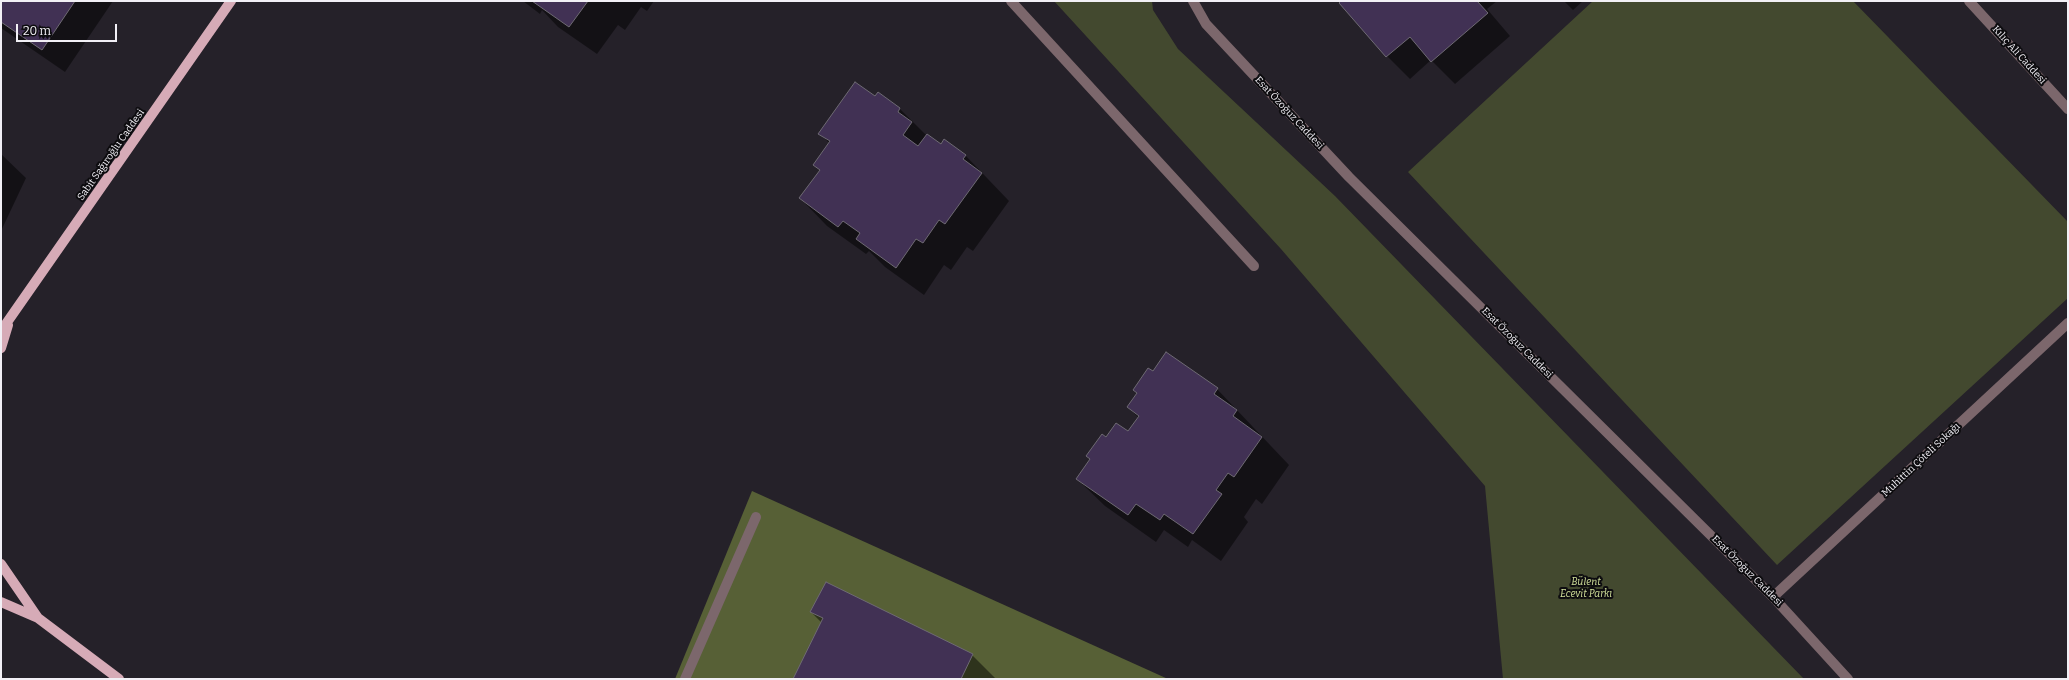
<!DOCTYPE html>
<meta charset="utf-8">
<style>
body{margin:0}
#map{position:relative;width:2069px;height:680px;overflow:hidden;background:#252129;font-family:Bitter,serif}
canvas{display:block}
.frame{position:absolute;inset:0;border:2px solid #f2f0f6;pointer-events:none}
.scale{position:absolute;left:16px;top:24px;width:101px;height:18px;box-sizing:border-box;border:2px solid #f2f0f6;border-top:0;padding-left:5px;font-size:12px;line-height:14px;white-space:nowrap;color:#f2f0f6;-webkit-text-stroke:3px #0d0c0f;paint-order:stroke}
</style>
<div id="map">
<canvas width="2069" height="680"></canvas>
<div class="frame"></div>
<div class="scale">20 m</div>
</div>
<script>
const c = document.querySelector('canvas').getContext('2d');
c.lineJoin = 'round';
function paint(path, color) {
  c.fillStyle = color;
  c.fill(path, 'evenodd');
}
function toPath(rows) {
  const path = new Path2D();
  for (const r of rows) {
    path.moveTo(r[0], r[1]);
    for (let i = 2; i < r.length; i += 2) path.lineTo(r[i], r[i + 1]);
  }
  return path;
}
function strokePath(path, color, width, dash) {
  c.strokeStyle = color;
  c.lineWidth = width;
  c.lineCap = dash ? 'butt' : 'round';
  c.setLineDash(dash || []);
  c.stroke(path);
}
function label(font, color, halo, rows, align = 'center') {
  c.font = font + ' Bitter,serif';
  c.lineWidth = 4;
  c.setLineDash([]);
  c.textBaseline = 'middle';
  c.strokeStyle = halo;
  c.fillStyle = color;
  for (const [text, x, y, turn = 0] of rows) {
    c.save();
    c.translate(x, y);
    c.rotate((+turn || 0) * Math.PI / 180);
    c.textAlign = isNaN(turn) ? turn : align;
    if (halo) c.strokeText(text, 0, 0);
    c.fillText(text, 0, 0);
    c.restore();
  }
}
paint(toPath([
 [1054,1,1152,1,1153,10,1178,49,1335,196,1804,679,1503,679,1485,486,1281,249],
 [1593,1,1853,1,2068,222,2068,298,1777,565,1408,172]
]), '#43492f');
paint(toPath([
 [752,491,1168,679,675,679]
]), '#576036');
paint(toPath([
 [1,1,113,1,65,72,1,28],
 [523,1,654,1,647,11,641,7,625,30,618,25,597,54,558,27,542,10,540,14],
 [1343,1,1497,1,1487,9,1510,36,1455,84,1431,60,1410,79,1387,56,1340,3],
 [1564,1,1583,1,1573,10],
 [879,93,900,109,927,136,941,145,944,141,966,156,1009,201,973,251,967,247,951,270,944,265,924,295,885,267,869,251,866,254,827,226,800,198,820,171,815,165,830,144,820,133,876,98],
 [1,154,26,178,1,231],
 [1153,372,1217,389,1289,465,1262,504,1256,499,1244,517,1248,522,1221,561,1192,540,1188,547,1164,530,1156,542,1105,506,1077,479,1106,438,1129,432,1139,418,1128,407],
 [811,612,972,655,996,679,794,679,822,623]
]), '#0007');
const building = toPath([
 [1,1,75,1,42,50,1,22,1,1],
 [532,1,588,1,569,27,532,1],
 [1341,1,1477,1,1488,13,1431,62,1410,37,1386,57,1339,3,1341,1],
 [855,82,875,96,878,92,900,108,898,112,912,122,903,135,918,146,927,134,941,144,944,139,966,155,963,159,982,173,945,224,939,220,923,243,916,239,896,268,856,239,860,233,843,221,838,227,799,198,820,170,813,165,830,141,818,134,855,82],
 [1166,352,1218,388,1214,394,1237,410,1233,416,1262,437,1234,477,1228,473,1216,490,1222,494,1193,534,1164,514,1160,520,1136,504,1128,515,1076,479,1090,459,1086,456,1102,434,1106,437,1116,423,1128,431,1139,416,1127,407,1137,393,1133,390,1148,368,1153,371,1166,352],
 [826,582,973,654,961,679,793,679,823,618,810,612,826,582]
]);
paint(building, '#413154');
strokePath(building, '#6e6a73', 1);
strokePath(toPath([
 [1011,1,1254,266],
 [1193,1,1206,24,1349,177,1773,597,1848,679],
 [1969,1,2068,109],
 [1773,597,2068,323],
 [685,679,756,517]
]), '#7c676c', 10);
strokePath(toPath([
 [1,331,231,1],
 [1,348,8,325],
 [1,564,38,618],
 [1,602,38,618,119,679]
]), '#d6abb7', 10);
label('10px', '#f2f0f6', '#0d0c0f', [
 ["Kılıç Ali Caddesi",2019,55,48],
 ["Esat Özoğuz Caddesi",1289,113,47],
 ["Sabit Sağıroğlu Caddesi",111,155,-55],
 ["Esat Özoğuz Caddesi",1517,343,45],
 ["Muhittin Çöteli Sokağı",1921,460,-43],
 ["Esat Özoğuz Caddesi",1747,571,45]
]);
label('italic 10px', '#d2e19b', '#0d0c0f', [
 ["Bülent",1586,582],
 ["Ecevit Parkı",1586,594]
]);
</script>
